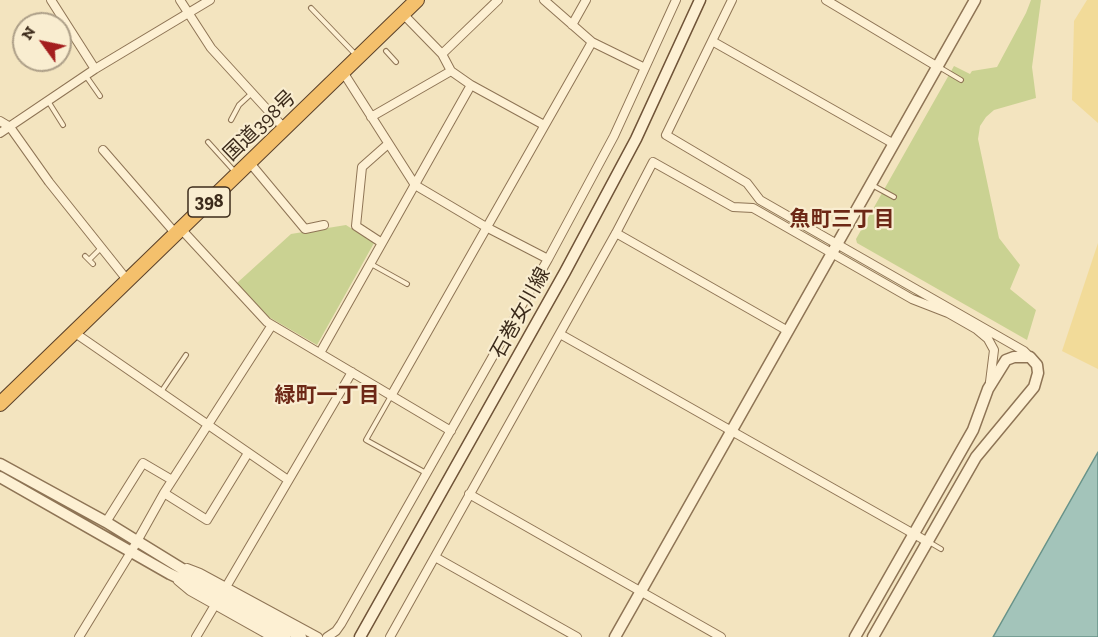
<!DOCTYPE html>
<meta charset="utf-8">
<style>
body{margin:0}
#map{position:relative;width:1098px;height:637px;overflow:hidden;background:#f3e4bf;font-family:"Zilla Slab",serif}
canvas{display:block}
.north{position:absolute;left:12px;top:12px;width:60px;height:60px;box-sizing:border-box;background:#f9edd0;border:2px solid #ad9f88;border-radius:50%;rotate:303deg;font-size:16px;font-weight:700;line-height:24px;text-align:center;color:#3c2b1b}
.north::after{content:'';display:block;margin:auto;width:21px;height:27px;background:#a41e1e;clip-path:polygon(50% 0,100% 100%,50% 72%,0 100%)}
</style>
<div id="map">
<canvas width="1098" height="637"></canvas>
<div class="north">N</div>
</div>
<script>
const c = document.querySelector('canvas').getContext('2d');
c.lineJoin = 'round';
function paint(path, color) {
  c.fillStyle = color;
  c.fill(path, 'evenodd');
}
function toPath(rows) {
  const path = new Path2D();
  for (const r of rows) {
    path.moveTo(r[0], r[1]);
    for (let i = 2; i < r.length; i += 2) path.lineTo(r[i], r[i + 1]);
  }
  return path;
}
function strokePath(path, color, width, dash) {
  c.strokeStyle = color;
  c.lineWidth = width;
  c.lineCap = dash ? 'butt' : 'round';
  c.setLineDash(dash || []);
  c.stroke(path);
}
function label(font, color, halo, rows, align = 'center') {
  c.font = font + ' "Zilla Slab","Noto Sans JP",serif';
  c.lineWidth = 4.5;
  c.setLineDash([]);
  c.textBaseline = 'middle';
  c.strokeStyle = halo;
  c.fillStyle = color;
  for (const [text, x, y, turn = 0] of rows) {
    c.save();
    c.translate(x, y);
    c.rotate((+turn || 0) * Math.PI / 180);
    c.textAlign = isNaN(turn) ? turn : align;
    if (halo) c.strokeText(text, 0, 0);
    c.fillText(text, 0, 0);
    c.restore();
  }
}
paint(toPath([
 [1031,0,1041,0,1032,67,1036,98,994,110,986,117,980,126,978,139,999,238,1020,265,1010,289,1036,310,1027,340,857,243,856,239,954,66,970,74,972,71,997,67,1026,13],
 [346,225,374,243,317,345,262,313,237,283,291,234]
]), '#cad292');
paint(toPath([
 [1087,0,1098,0,1098,123,1072,100,1074,21],
 [1098,243,1098,369,1062,351]
]), '#f2db99');
const water = toPath([
 [1098,452,1098,637,993,637,1098,452]
]);
paint(water, '#a3c4ba');
strokePath(water, '#689389', 1.5);
const service = toPath([
 [311,8,356,55],
 [386,51,396,62],
 [939,67,961,80],
 [86,76,100,96],
 [48,101,63,125],
 [231,120,239,105,252,93],
 [208,142,236,173],
 [872,185,894,197],
 [85,256,93,264],
 [89,260,101,248],
 [371,264,407,284],
 [161,392,186,355],
 [391,396,366,440,426,473],
 [929,542,941,549]
]);
const minor = toPath([
 [51,0,95,69],
 [180,0,211,48,285,129],
 [544,0,592,42,645,68],
 [732,0,666,135,747,183,760,200,1024,351,1030,357],
 [826,0,938,67],
 [403,14,442,54,451,71,471,85,544,125],
 [572,25,586,0],
 [712,41,894,144],
 [442,54,498,0],
 [343,72,415,185,486,227,548,259],
 [371,117,451,71],
 [0,121,10,127,49,182,128,281],
 [0,133,95,69,210,0],
 [103,150,176,234],
 [250,163,305,229,324,225],
 [181,229,267,322,451,431],
 [616,233,788,331],
 [382,243,356,226,362,167,388,144],
 [75,333,288,480],
 [560,334,928,542],
 [320,353,471,85],
 [391,396,592,42],
 [164,493,207,520,248,453],
 [469,494,721,637],
 [106,522,143,463,172,480],
 [435,557,577,637],
 [187,568,200,573,318,637],
 [178,581,190,591,272,637],
 [226,587,352,372],
 [79,637,131,552,164,493,272,325],
 [196,637,215,605],
 [327,637,336,631,341,624,548,259,614,136,676,0],
 [390,637,616,233,653,162,733,207,753,208,912,299,948,313,976,329,988,339,994,350,990,382]
]);
const tertiary = toPath([
 [0,464,106,522,197,578,301,637],
 [0,477,170,574,193,585,285,637],
 [615,637,975,0],
 [855,637,973,430,988,389,1006,360,1014,357,1030,357,1037,365,1038,373,1034,387,976,457,873,637]
]);
const secondary = toPath([
 [360,637,565,272,636,139,700,0]
]);
const trunk = toPath([
 [0,404,417,0]
]);
strokePath(service, '#8e7455', 6);
strokePath(minor, '#8e7455', 10);
strokePath(tertiary, '#8e7455', 13);
strokePath(secondary, '#705438', 13);
strokePath(trunk, '#5b412a', 16);
strokePath(service, '#fdf0d3', 4);
strokePath(minor, '#fdf0d3', 8);
strokePath(tertiary, '#fdf0d3', 10);
strokePath(secondary, '#fdf0d3', 10);
strokePath(trunk, '#f4c06c', 14);
for (const [x, y, w] of [
 [209,202,42]
]) {
  const box = new Path2D();
  box.roundRect(x - w / 2, y - 15, w, 30, 4.5);
  c.fillStyle = '#f9edd0';
  c.fill(box);
  strokePath(box, '#3c2b1b', 1.5);
}
label('bold 18px', '#3c2b1b', null, [
 ["398",209,202]
]);
label('20px', '#3c2b1b', '#f9edd0', [
 ["国道398号",260,126,-44],
 ["石巻女川線",521,313,-61]
]);
label('bold 21px', '#6d2816', '#f9edd0', [
 ["魚町三丁目",842,220],
 ["緑町一丁目",327,396]
]);
</script>
